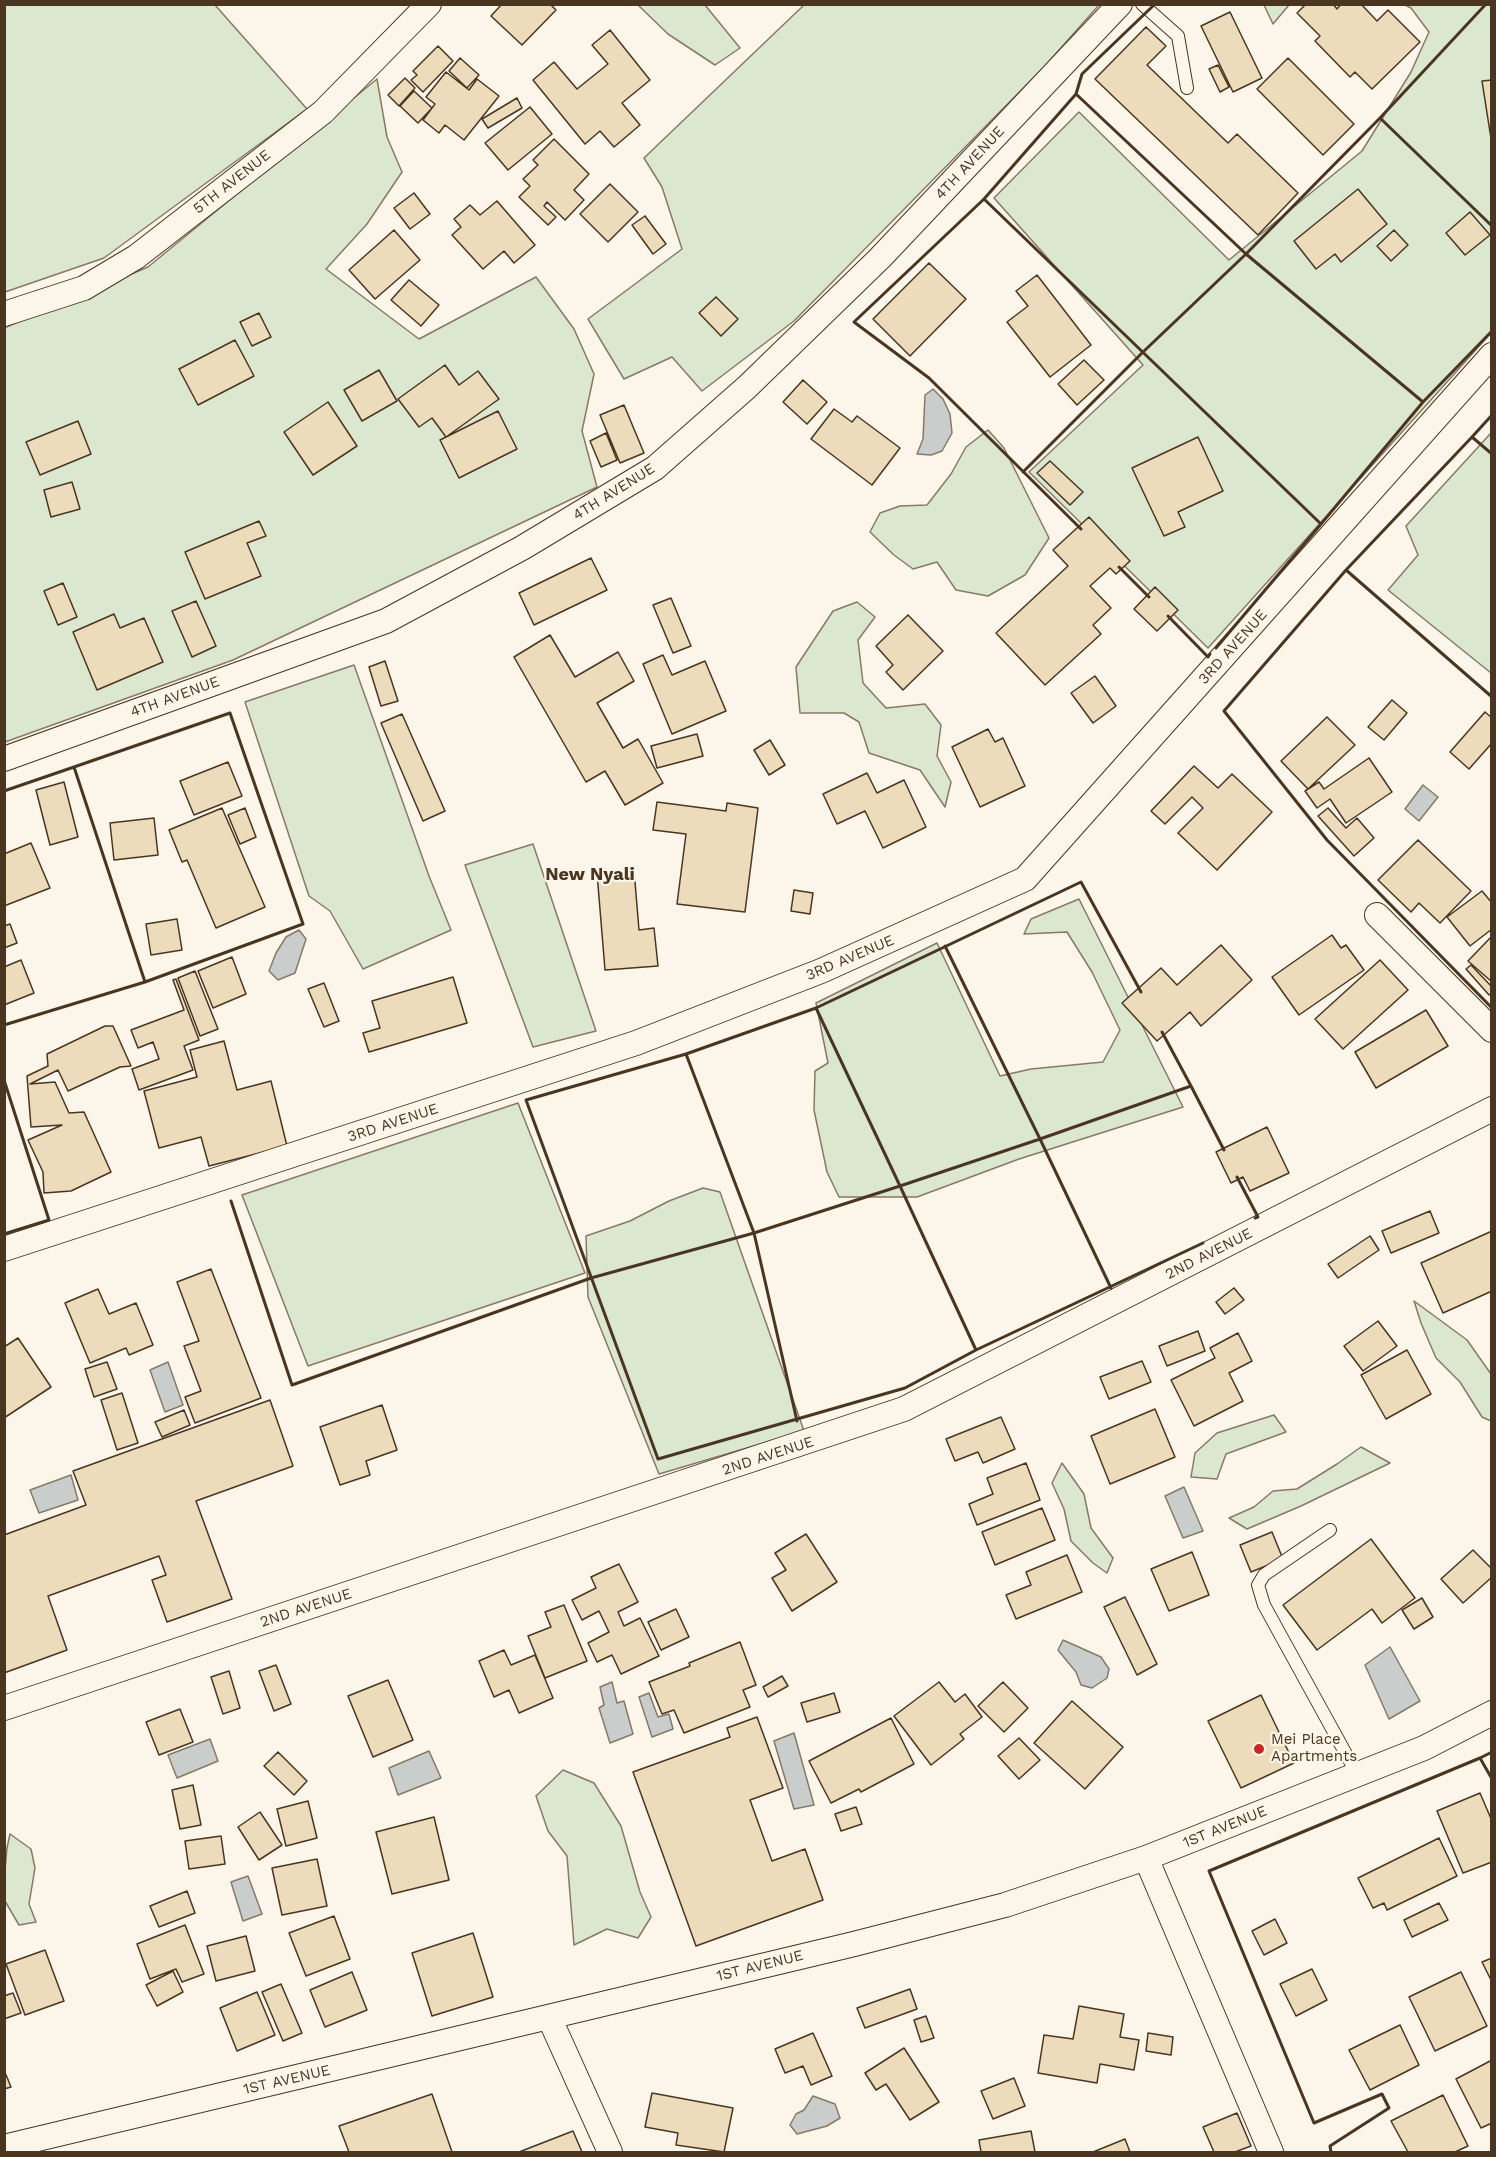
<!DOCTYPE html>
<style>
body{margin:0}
#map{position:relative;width:1496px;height:2157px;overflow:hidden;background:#fbf6e9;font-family:"Work Sans",sans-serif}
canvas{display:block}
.frame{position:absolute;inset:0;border:6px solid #4a3520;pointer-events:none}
</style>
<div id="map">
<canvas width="1496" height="2157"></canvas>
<div class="frame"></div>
</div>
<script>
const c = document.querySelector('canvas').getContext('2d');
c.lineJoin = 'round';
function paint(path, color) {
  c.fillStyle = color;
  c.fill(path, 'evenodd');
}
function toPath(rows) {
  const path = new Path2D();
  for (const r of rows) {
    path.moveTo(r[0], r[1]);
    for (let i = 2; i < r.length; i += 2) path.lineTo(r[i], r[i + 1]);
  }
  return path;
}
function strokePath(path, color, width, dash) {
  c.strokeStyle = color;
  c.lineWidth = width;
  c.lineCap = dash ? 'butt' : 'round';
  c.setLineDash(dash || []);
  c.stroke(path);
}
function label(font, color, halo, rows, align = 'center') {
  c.font = font + ' "Work Sans",sans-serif';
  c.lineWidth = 4.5;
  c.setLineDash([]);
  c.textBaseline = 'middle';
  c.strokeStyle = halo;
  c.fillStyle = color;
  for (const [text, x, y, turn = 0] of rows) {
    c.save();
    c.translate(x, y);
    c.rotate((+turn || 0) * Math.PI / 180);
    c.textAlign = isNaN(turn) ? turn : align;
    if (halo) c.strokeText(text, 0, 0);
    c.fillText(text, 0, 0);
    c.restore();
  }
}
const green = toPath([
 [4,5,215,5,307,109,104,258,5,292,4,5],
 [638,5,705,5,740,48,715,65,668,34,638,5],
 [804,5,1099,5,1043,68,794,321,702,391,672,357,624,379,588,319,682,249,662,187,644,158,804,5],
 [1264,5,1289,5,1273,24,1264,5],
 [1405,5,1491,5,1491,333,1208,648,1029,472,1143,365,994,198,1079,112,1229,260,1362,151,1411,72,1429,32,1411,8,1405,5],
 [377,79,387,137,402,172,367,224,326,269,419,339,536,277,574,329,594,374,582,431,597,487,233,660,5,742,4,328,148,267,377,79],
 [988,430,1004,448,1049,538,1025,575,988,596,956,590,937,562,913,569,894,555,870,532,880,513,900,506,927,505,951,474,966,447,988,430],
 [1491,433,1491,673,1388,590,1418,555,1406,526,1491,433],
 [857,602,875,617,858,640,863,683,886,708,925,704,941,725,937,756,951,782,945,807,920,770,869,753,859,722,844,713,800,713,796,667,833,611,857,602],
 [354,665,429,876,451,930,363,969,330,911,309,896,245,702,354,665],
 [533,844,596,1031,533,1047,465,865,533,844],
 [1079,899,1183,1107,1019,1159,917,1197,839,1197,827,1172,814,1110,815,1071,828,1063,816,1003,937,943,1000,1076,1031,1069,1103,1062,1120,1030,1092,972,1067,932,1024,934,1031,919,1079,899],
 [518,1103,585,1273,308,1366,242,1195,518,1103],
 [703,1188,720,1192,804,1431,659,1474,588,1297,586,1236,630,1221,669,1201,703,1188],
 [1414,1301,1467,1340,1491,1374,1491,1421,1482,1417,1460,1382,1436,1358,1421,1323,1414,1301],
 [1274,1415,1286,1432,1226,1454,1217,1479,1191,1477,1195,1453,1217,1433,1274,1415],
 [1361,1447,1390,1463,1301,1506,1247,1529,1229,1518,1254,1507,1273,1491,1297,1489,1337,1464,1361,1447],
 [1062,1463,1084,1494,1091,1528,1113,1558,1107,1573,1093,1563,1071,1541,1064,1509,1052,1483,1062,1463],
 [563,1770,594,1783,621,1826,640,1892,651,1917,638,1938,607,1929,574,1945,567,1856,548,1831,536,1796,563,1770],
 [10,1834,31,1849,35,1868,29,1904,36,1922,19,1925,5,1901,5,1870,7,1848,10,1834]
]);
paint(green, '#dce7d0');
strokePath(green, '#887966', 1.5);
const water = toPath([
 [933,389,943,399,950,414,952,433,942,451,931,455,917,454,923,439,925,395,933,389],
 [1423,785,1438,797,1419,821,1405,809,1423,785],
 [299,930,306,939,295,973,278,980,269,971,276,953,286,937,299,930],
 [168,1362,183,1405,165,1412,150,1370,168,1362],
 [71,1475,78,1500,39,1513,30,1490,71,1475],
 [1184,1487,1203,1531,1183,1538,1165,1496,1184,1487],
 [1063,1640,1101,1657,1109,1669,1107,1678,1092,1688,1081,1685,1076,1672,1058,1650,1063,1640],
 [1390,1647,1420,1701,1389,1719,1365,1665,1390,1647],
 [612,1682,617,1703,624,1701,633,1734,610,1743,599,1708,604,1705,600,1687,612,1682],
 [649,1693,658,1717,669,1714,673,1729,652,1737,639,1697,649,1693],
 [794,1733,814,1805,794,1809,774,1741,794,1733],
 [210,1739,218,1761,177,1778,168,1755,210,1739],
 [429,1751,441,1778,398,1795,389,1768,429,1751],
 [248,1876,262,1914,243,1921,231,1882,248,1876],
 [813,2096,835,2104,840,2118,827,2126,797,2134,790,2125,796,2114,804,2110,813,2096]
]);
paint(water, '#c9cecd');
strokePath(water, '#887966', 1.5);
const building = toPath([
 [502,4,550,4,556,10,522,45,491,16,502,4],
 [1306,4,1333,4,1337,9,1341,4,1361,4,1377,21,1388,10,1420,42,1372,89,1355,72,1350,77,1315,41,1320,36,1297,13,1306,4],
 [1230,12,1262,78,1233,92,1201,26,1230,12],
 [1146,27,1166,46,1147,65,1228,143,1237,134,1298,193,1258,235,1095,79,1146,27],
 [610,30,650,80,622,103,640,125,614,147,600,131,585,144,533,80,554,62,577,89,608,64,592,45,610,30],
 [438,46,453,61,423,92,411,80,417,75,413,71,438,46],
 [460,58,479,75,467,88,449,71,460,58],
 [1288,58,1354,124,1323,155,1257,89,1288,58],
 [1218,65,1229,87,1220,92,1209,69,1218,65],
 [446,72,469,90,477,79,499,96,464,140,445,125,439,133,423,120,435,104,426,97,446,72],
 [405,78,415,88,399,106,388,95,405,78],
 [1492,80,1492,145,1482,81,1492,80],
 [414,91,432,108,418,123,400,106,414,91],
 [517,98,522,108,488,128,482,119,517,98],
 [530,107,552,134,508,170,485,143,530,107],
 [554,139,589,174,574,190,584,200,565,220,547,202,544,206,556,217,548,225,519,197,530,186,523,179,538,165,533,160,554,139],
 [610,184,638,212,608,242,580,214,610,184],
 [1358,189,1387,224,1341,262,1335,254,1316,269,1294,241,1358,189],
 [414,193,430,214,410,229,394,208,414,193],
 [497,201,535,245,514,263,504,251,483,269,452,235,461,227,454,219,470,205,480,215,497,201],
 [1470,212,1490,235,1465,255,1446,233,1470,212],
 [645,216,666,244,653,254,632,225,645,216],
 [394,230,420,260,375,299,349,270,394,230],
 [1394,230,1408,245,1391,261,1377,246,1394,230],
 [929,263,966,299,910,356,873,319,929,263],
 [1037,275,1091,345,1050,377,1007,322,1028,306,1016,291,1037,275],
 [409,280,439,305,421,326,391,300,409,280],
 [716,297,738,319,721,336,699,313,716,297],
 [259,313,271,337,252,346,240,322,259,313],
 [235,340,254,376,198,405,179,369,235,340],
 [1084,360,1104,380,1077,405,1058,384,1084,360],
 [445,365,459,385,478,371,499,399,446,437,432,418,419,427,398,399,445,365],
 [379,370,397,401,362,421,344,390,379,370],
 [803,380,827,402,807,424,783,402,803,380],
 [328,402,357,446,313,475,284,432,328,402],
 [624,405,644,453,620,463,600,415,624,405],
 [834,409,852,422,857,416,900,448,872,485,811,439,834,409],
 [498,411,517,449,459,478,440,440,498,411],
 [78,421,91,454,40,475,26,442,78,421],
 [606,433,617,460,601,467,590,441,606,433],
 [1198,437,1223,491,1178,512,1185,527,1164,536,1132,468,1198,437],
 [1050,461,1083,492,1070,505,1037,473,1050,461],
 [72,482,80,509,51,517,44,490,72,482],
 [1089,517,1130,561,1116,574,1110,568,1090,586,1111,608,1093,625,1101,634,1045,685,996,633,1068,566,1053,550,1089,517],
 [259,521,266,536,247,543,261,576,205,599,185,552,259,521],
 [591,558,607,590,534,625,519,593,591,558],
 [63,583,77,617,58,625,44,591,63,583],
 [1155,587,1178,610,1157,631,1134,609,1155,587],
 [671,598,691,646,673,653,653,605,671,598],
 [196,601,216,646,192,657,172,611,196,601],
 [114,614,120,628,144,618,163,662,97,690,73,632,114,614],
 [908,615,943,651,903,690,886,672,893,665,876,646,908,615],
 [550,635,575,677,618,652,634,681,597,703,623,748,638,739,663,783,625,805,605,771,586,782,514,657,550,635],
 [663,655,672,675,705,661,726,711,672,734,643,664,663,655],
 [385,661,398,701,381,706,369,667,385,661],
 [1095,676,1116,706,1093,723,1071,693,1095,676],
 [1392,700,1407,713,1384,740,1368,727,1392,700],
 [1485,712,1492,718,1492,743,1469,769,1450,752,1485,712],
 [402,714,445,811,423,821,381,723,402,714],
 [1327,717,1355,745,1308,789,1281,761,1327,717],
 [988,729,995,742,1003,738,1025,786,980,807,952,747,988,729],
 [697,734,703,756,657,768,651,746,697,734],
 [770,740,785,765,769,775,754,750,770,740],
 [1369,758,1392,792,1346,823,1330,799,1317,808,1305,791,1319,782,1324,789,1369,758],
 [228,762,242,796,194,815,180,781,228,762],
 [1194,766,1218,788,1232,774,1272,812,1217,870,1178,833,1203,808,1192,797,1165,824,1151,811,1194,766],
 [867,773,877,793,904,780,926,827,883,848,865,811,837,824,823,794,867,773],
 [64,782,78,837,50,845,36,790,64,782],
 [657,802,726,811,727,803,758,808,745,912,677,904,686,834,653,830,657,802],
 [222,808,265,907,216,928,187,860,182,862,169,830,222,808],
 [245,808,256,837,240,844,228,815,245,808],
 [1328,808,1346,828,1357,818,1374,838,1354,856,1318,816,1328,808],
 [154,818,158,855,114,860,110,823,154,818],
 [1418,840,1471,891,1440,923,1419,903,1411,912,1378,880,1418,840],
 [31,843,50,888,4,906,4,854,31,843],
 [634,870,639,930,654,928,658,966,605,970,597,873,634,870],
 [794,890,813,893,810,914,791,911,794,890],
 [1482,891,1492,903,1492,929,1470,946,1447,917,1482,891],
 [177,919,182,950,151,955,146,924,177,919],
 [10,924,17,943,4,948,4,926,10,924],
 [1332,935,1341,948,1346,945,1364,970,1299,1015,1272,977,1332,935],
 [1492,936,1492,982,1468,961,1492,936],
 [1221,945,1252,980,1201,1026,1190,1012,1157,1041,1122,1003,1161,968,1177,985,1221,945],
 [232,957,246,994,213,1008,198,971,232,957],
 [21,960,34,993,4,1005,4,967,21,960],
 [1380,960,1408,990,1343,1049,1315,1019,1380,960],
 [1471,965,1492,987,1492,993,1489,995,1466,969,1471,965],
 [195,971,218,1029,200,1036,178,978,195,971],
 [453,977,467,1023,369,1052,363,1033,380,1028,372,1001,453,977],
 [176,979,199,1040,184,1046,193,1070,139,1090,132,1069,159,1059,153,1042,138,1048,131,1030,184,1010,173,980,176,979],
 [324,983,339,1021,324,1027,308,989,324,983],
 [1426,1010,1448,1046,1376,1088,1355,1052,1426,1010],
 [105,1026,113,1026,131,1066,120,1067,68,1091,58,1070,30,1084,55,1082,69,1113,84,1112,111,1172,71,1191,44,1193,43,1172,28,1140,62,1125,31,1127,27,1076,48,1066,47,1054,105,1026],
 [224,1041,237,1090,271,1081,287,1146,209,1166,201,1137,159,1148,144,1091,197,1077,190,1050,224,1041],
 [1267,1127,1289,1173,1250,1191,1243,1177,1231,1183,1216,1152,1267,1127],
 [1430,1211,1439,1233,1391,1253,1382,1231,1430,1211],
 [1492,1231,1492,1291,1443,1313,1421,1263,1492,1231],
 [1370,1236,1379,1250,1338,1278,1328,1264,1370,1236],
 [211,1269,261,1398,195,1423,185,1397,201,1391,184,1346,199,1341,177,1282,211,1269],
 [1234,1288,1244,1300,1225,1314,1216,1302,1234,1288],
 [98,1289,109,1314,136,1303,153,1345,129,1355,126,1348,90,1363,65,1303,98,1289],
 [1378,1321,1397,1346,1363,1371,1344,1346,1378,1321],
 [1198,1331,1205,1351,1167,1366,1159,1346,1198,1331],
 [1238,1333,1252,1361,1229,1373,1243,1401,1194,1426,1171,1380,1215,1358,1210,1348,1238,1333],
 [18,1338,51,1387,4,1418,4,1347,18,1338],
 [1407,1350,1431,1394,1386,1419,1361,1375,1407,1350],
 [1142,1361,1151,1382,1109,1399,1100,1377,1142,1361],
 [107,1362,117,1389,94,1397,85,1369,107,1362],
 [122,1393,138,1443,117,1450,101,1400,122,1393],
 [270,1400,293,1466,196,1501,232,1599,167,1622,152,1580,166,1575,159,1556,48,1596,67,1650,4,1673,4,1535,86,1505,73,1471,270,1400],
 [382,1405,397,1450,366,1461,370,1475,340,1485,320,1427,382,1405],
 [1155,1409,1175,1457,1110,1484,1091,1436,1155,1409],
 [184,1410,190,1425,162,1437,155,1422,184,1410],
 [1001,1417,1015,1449,983,1463,978,1452,955,1461,946,1439,1001,1417],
 [1026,1463,1040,1500,977,1525,969,1504,993,1494,987,1478,1026,1463],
 [1042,1508,1055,1540,995,1565,982,1532,1042,1508],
 [1272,1532,1283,1559,1251,1572,1240,1545,1272,1532],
 [806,1534,837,1582,792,1611,772,1578,786,1570,775,1553,806,1534],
 [1371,1539,1415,1598,1382,1623,1372,1609,1317,1650,1283,1605,1371,1539],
 [1473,1550,1492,1569,1492,1577,1463,1603,1441,1579,1473,1550],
 [1192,1552,1209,1595,1169,1611,1151,1569,1192,1552],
 [1067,1555,1082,1592,1016,1619,1006,1595,1031,1585,1026,1572,1067,1555],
 [619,1564,638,1602,618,1612,624,1626,640,1618,659,1656,621,1674,612,1655,597,1662,588,1643,609,1632,599,1611,582,1620,572,1600,596,1588,591,1577,619,1564],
 [1125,1597,1157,1664,1137,1675,1104,1607,1125,1597],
 [1422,1598,1433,1617,1414,1629,1402,1610,1422,1598],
 [564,1605,587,1661,545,1678,528,1636,551,1627,545,1612,564,1605],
 [676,1609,689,1637,661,1650,648,1622,676,1609],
 [740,1642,756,1685,743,1690,750,1707,684,1733,674,1710,662,1714,649,1682,690,1666,689,1663,740,1642],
 [504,1650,511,1665,535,1655,553,1698,519,1713,509,1690,494,1697,479,1661,504,1650],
 [276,1665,291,1704,274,1711,259,1671,276,1665],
 [229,1671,240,1708,223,1714,211,1677,229,1671],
 [782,1676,788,1686,768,1697,763,1687,782,1676],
 [388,1680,413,1740,373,1757,348,1696,388,1680],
 [939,1682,955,1702,965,1694,982,1717,960,1734,964,1739,931,1765,894,1716,939,1682],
 [1003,1682,1028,1708,1004,1732,978,1706,1003,1682],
 [834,1693,840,1712,807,1722,801,1703,834,1693],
 [1261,1695,1294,1763,1241,1788,1208,1721,1261,1695],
 [1072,1701,1123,1747,1085,1789,1034,1743,1072,1701],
 [180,1709,193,1742,159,1755,146,1722,180,1709],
 [757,1717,783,1788,750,1800,772,1861,805,1849,823,1900,696,1946,633,1772,730,1737,727,1728,757,1717],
 [891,1718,914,1764,861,1792,859,1789,831,1803,809,1761,891,1718],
 [1019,1738,1040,1760,1019,1779,998,1756,1019,1738],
 [278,1752,307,1781,294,1795,264,1766,278,1752],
 [193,1785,201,1825,180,1829,172,1790,193,1785],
 [1480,1793,1492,1821,1492,1862,1463,1873,1437,1811,1480,1793],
 [308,1801,317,1838,286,1846,277,1809,308,1801],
 [856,1807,862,1824,841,1831,835,1814,856,1807],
 [260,1812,282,1845,259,1860,238,1827,260,1812],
 [434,1817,449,1880,392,1894,376,1832,434,1817],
 [221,1836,225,1864,189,1869,185,1841,221,1836],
 [1439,1838,1457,1876,1387,1910,1384,1903,1373,1908,1358,1878,1439,1838],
 [317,1859,327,1906,282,1915,272,1868,317,1859],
 [187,1891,195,1913,159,1927,150,1906,187,1891],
 [1439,1903,1448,1920,1412,1937,1404,1920,1439,1903],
 [334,1916,350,1959,306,1976,289,1933,334,1916],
 [1275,1919,1287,1943,1264,1955,1252,1931,1275,1919],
 [185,1925,204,1974,182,1982,176,1969,150,1979,137,1944,185,1925],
 [473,1933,493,1997,432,2016,412,1953,473,1933],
 [246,1936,255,1971,216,1981,207,1946,246,1936],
 [45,1950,64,2001,25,2015,6,1964,45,1950],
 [1492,1958,1492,1982,1482,1962,1492,1958],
 [1312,1969,1327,2000,1296,2016,1280,1984,1312,1969],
 [173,1971,183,1992,157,2006,146,1985,173,1971],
 [352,1972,367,2010,325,2027,310,1990,352,1972],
 [1461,1972,1487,2026,1435,2051,1409,1997,1461,1972],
 [281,1984,302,2033,283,2041,262,1992,281,1984],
 [910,1989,917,2009,865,2028,857,2008,910,1989],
 [257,1992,275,2035,237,2051,220,2008,257,1992],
 [13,1993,21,2013,4,2019,4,1996,13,1993],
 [1079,2006,1124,2014,1120,2037,1139,2040,1134,2070,1100,2064,1097,2083,1038,2073,1044,2035,1073,2039,1079,2006],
 [926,2016,934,2038,921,2042,914,2020,926,2016],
 [1400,2025,1419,2065,1370,2090,1349,2050,1400,2025],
 [813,2033,832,2076,811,2085,803,2066,785,2073,775,2049,813,2033],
 [1148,2033,1173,2037,1171,2055,1146,2051,1148,2033],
 [904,2048,939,2102,910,2120,886,2084,876,2090,865,2073,904,2048],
 [1492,2060,1492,2123,1481,2128,1456,2079,1492,2060],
 [4,2070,11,2087,4,2089,4,2070],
 [1014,2078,1025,2106,993,2119,981,2091,1014,2078],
 [652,2093,733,2108,724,2152,676,2145,678,2133,645,2127,652,2093],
 [432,2094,452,2152,349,2152,339,2126,432,2094],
 [1443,2095,1468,2146,1455,2152,1408,2152,1391,2121,1443,2095],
 [1237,2113,1251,2146,1235,2152,1214,2152,1203,2127,1237,2113],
 [573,2131,582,2152,519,2152,573,2131],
 [1031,2131,1035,2152,981,2152,979,2140,1031,2131],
 [1125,2139,1130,2152,1093,2152,1125,2139]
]);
paint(building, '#ecdcbc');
strokePath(building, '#4a3520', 1.5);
const service = toPath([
 [1142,4,1178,36,1187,88],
 [1330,1530,1264,1575,1258,1585,1264,1605,1357,1774]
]);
const minor = toPath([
 [4,314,84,288,136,257,323,112,429,4],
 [4,759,386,621,522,548,655,468,747,387,880,258,1120,4],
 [1377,915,1492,1030],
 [4,1249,636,1043,821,971,1025,879,1492,355],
 [4,1708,904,1409,1492,1109],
 [1146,1858,1271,2152],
 [549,2017,610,2152],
 [4,2147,854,1944,1005,1905,1146,1858,1424,1748,1492,1713]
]);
strokePath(service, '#4a3520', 14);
strokePath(minor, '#4a3520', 26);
strokePath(service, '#fbf6e9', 12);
strokePath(minor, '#fbf6e9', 24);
strokePath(toPath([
 [1076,94,1082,74,1155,4],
 [1380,118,1492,226],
 [984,199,1076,94,1246,254,1423,402,1321,524,984,199,854,322,929,378,1081,529],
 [1423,402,1492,331],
 [1472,437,1492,415],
 [1023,472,1143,352,1246,254,1380,118,1486,4],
 [1119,567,1149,597],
 [1346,570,1472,437,1492,454],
 [1168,616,1208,657,1210,654],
 [1216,648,1321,524],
 [1492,697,1346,570,1224,711,1327,840,1492,1008],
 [74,767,230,713,303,924,145,982],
 [4,791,74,767,145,982,4,1025],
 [945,946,1040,1139,1191,1086,1162,1032],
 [1141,992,1081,882,816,1008,686,1054,526,1100,658,1459,905,1388,976,1350,1203,1243],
 [816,1008,900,1186,1040,1139,1111,1288],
 [4,1080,49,1220,4,1234],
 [1191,1086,1224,1150],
 [1237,1177,1258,1217,1255,1218],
 [231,1201,292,1385,591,1278,754,1233,686,1054],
 [797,1421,754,1233,900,1186,976,1350],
 [1480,1758,1492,1752],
 [1331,2152,1330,2146,1389,2108,1382,2094,1314,2123,1209,1871,1480,1758,1492,1779]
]), '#4a3520', 3);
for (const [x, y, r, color] of [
 [1259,1749,6,"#c62828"]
]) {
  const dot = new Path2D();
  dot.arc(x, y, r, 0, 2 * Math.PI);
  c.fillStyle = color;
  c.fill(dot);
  strokePath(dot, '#fbf6e9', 2);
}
label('15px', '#4a3520', '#fbf6e9', [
 ["4TH AVENUE",970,163,-47],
 ["5TH AVENUE",232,182,-38],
 ["4TH AVENUE",614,492,-32],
 ["3RD AVENUE",1233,647,-48],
 ["4TH AVENUE",175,697,-20],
 ["3RD AVENUE",850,958,-23],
 ["3RD AVENUE",393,1123,-18],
 ["2ND AVENUE",1209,1254,-27],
 ["2ND AVENUE",768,1456,-18],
 ["2ND AVENUE",306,1608,-18],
 ["1ST AVENUE",1225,1827,-22],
 ["1ST AVENUE",760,1966,-14],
 ["1ST AVENUE",287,2080,-13]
]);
label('15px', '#4a3520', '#fbf6e9', [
 ["Mei Place",1271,1740],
 ["Apartments",1271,1757]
], 'left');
label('bold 18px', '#4a3520', '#fbf6e9', [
 ["New Nyali",590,875]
]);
</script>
